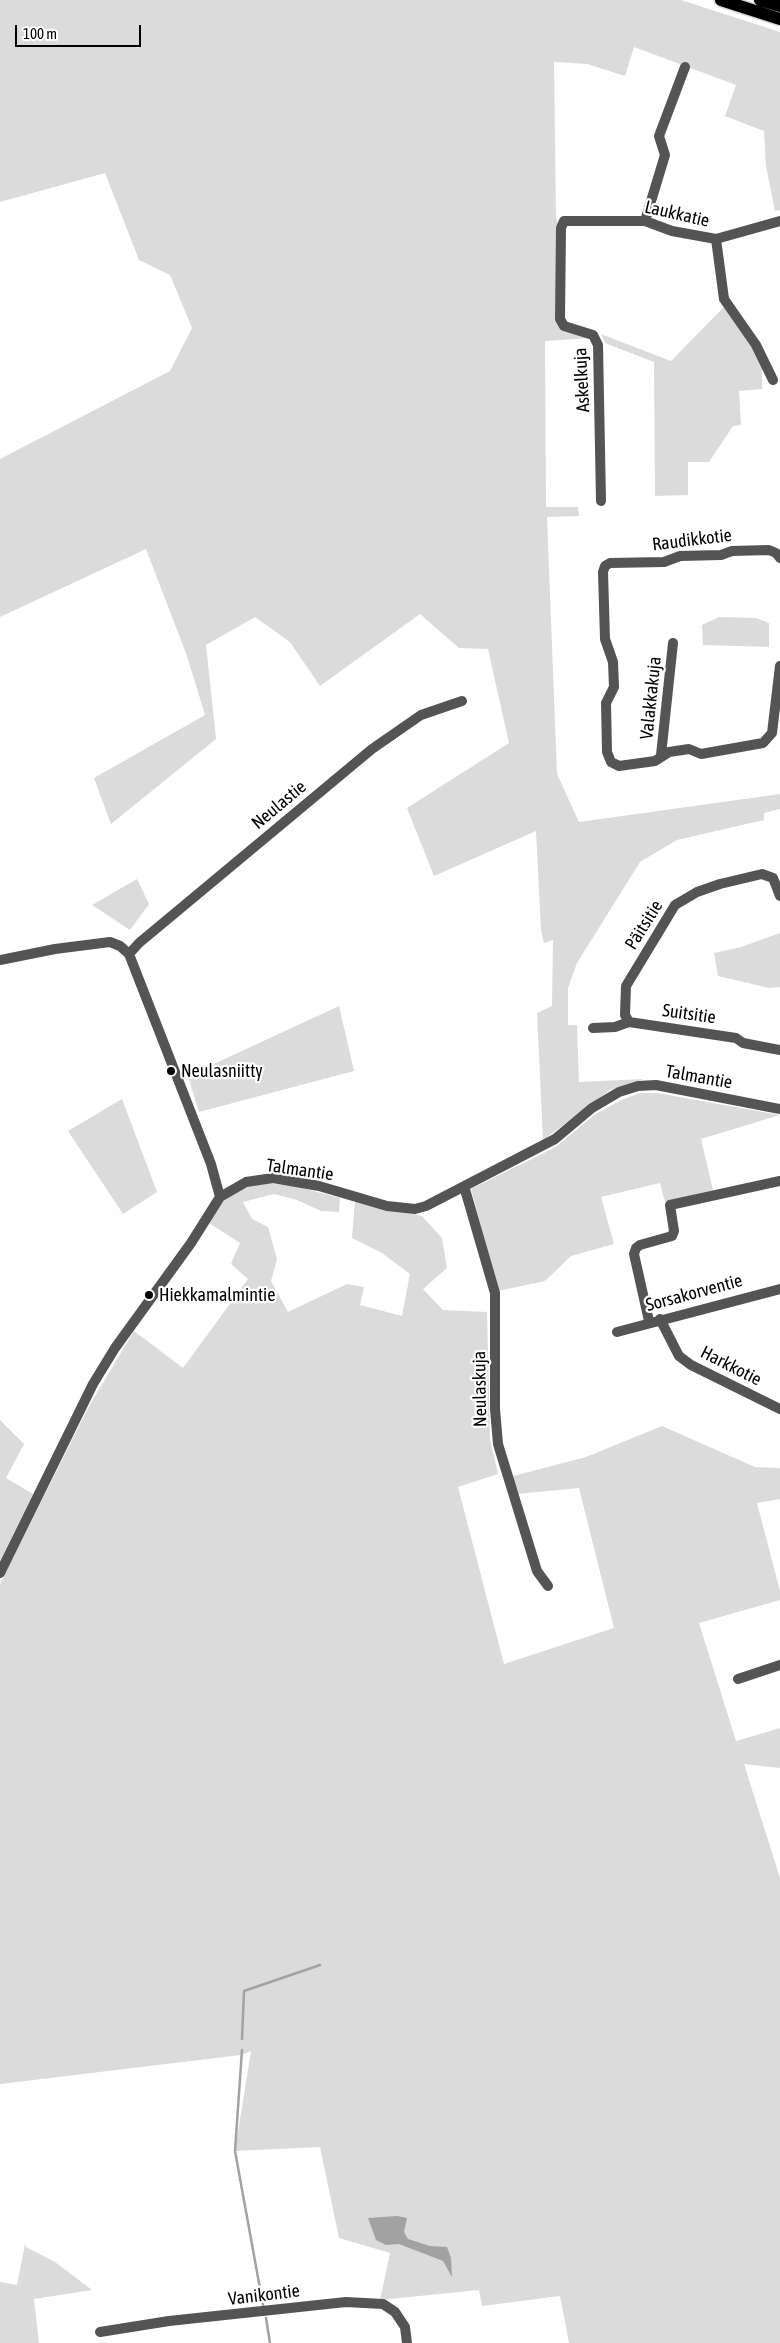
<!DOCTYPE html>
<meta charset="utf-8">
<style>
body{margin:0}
#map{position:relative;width:780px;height:2343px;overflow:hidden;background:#fff;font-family:"Asap Condensed",sans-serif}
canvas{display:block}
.scale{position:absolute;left:15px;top:25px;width:126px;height:22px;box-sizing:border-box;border:2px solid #000;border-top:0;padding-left:6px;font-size:15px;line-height:18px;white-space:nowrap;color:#000;-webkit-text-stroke:4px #fff;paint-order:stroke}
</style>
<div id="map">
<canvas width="780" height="2343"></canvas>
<div class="scale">100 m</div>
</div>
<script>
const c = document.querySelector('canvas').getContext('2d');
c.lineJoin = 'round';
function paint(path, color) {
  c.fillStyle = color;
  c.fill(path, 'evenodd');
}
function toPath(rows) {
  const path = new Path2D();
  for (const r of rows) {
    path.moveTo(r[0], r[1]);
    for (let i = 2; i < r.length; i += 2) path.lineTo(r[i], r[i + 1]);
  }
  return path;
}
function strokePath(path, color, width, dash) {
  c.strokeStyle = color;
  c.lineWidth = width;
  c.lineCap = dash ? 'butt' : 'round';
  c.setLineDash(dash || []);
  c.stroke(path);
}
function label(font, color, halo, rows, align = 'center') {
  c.font = font + ' "Asap Condensed",sans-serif';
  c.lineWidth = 4.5;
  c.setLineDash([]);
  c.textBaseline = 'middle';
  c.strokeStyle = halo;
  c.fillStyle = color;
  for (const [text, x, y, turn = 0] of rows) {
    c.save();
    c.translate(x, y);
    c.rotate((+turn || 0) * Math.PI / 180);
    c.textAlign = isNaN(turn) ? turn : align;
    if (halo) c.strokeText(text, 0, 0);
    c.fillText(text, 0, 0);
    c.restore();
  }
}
paint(toPath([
 [0,0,681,0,780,32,780,210,775,211,766,166,764,131,725,116,736,85,634,47,625,76,587,64,554,62,556,218,560,228,560,324,590,338,545,341,546,507,578,507,579,516,547,517,557,774,579,822,780,794,780,809,764,813,764,820,677,840,640,862,577,963,568,988,568,1025,577,1025,579,1082,644,1079,610,1090,543,1140,537,1013,552,1006,553,940,544,943,541,930,536,831,434,876,407,808,509,743,488,649,459,648,420,614,320,686,290,642,255,617,206,645,216,739,111,824,94,778,205,715,187,656,146,549,0,617,0,459,170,371,192,328,170,275,139,260,105,173,0,202],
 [725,306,762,362,762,389,739,391,741,425,733,426,709,462,688,462,688,495,655,496,654,362,605,343,601,334,671,361],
 [719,617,756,618,769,623,769,647,703,645,702,625],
 [137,879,149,904,130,930,92,905],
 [780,933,780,987,769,988,718,976,714,953,741,947],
 [339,1006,354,1071,199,1112,188,1076],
 [640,1093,657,1093,780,1115,701,1139,713,1190,665,1202,660,1183,601,1197,614,1244,571,1256,545,1281,498,1291,471,1189,556,1147,594,1115,621,1100],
 [122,1099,157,1192,123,1214,68,1131],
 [261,1182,298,1187,340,1198,339,1212,321,1211,297,1200,274,1194,243,1202,252,1219,268,1227,277,1259,271,1281,288,1312,347,1284,364,1287,360,1305,402,1316,410,1274,382,1253,352,1238,355,1199,422,1216,442,1238,447,1268,423,1289,443,1310,487,1312,490,1439,498,1474,458,1487,504,1664,614,1628,579,1488,517,1494,513,1476,586,1457,662,1426,755,1467,780,1468,780,1499,757,1503,780,1591,780,1600,699,1623,736,1741,780,1728,780,1768,744,1764,780,1878,780,2343,569,2343,560,2296,482,2306,479,2290,380,2300,390,2253,339,2238,320,2147,235,2151,251,2051,241,2055,0,2084,0,1584,89,1406,134,1331,183,1368,248,1279,231,1264,240,1243,209,1223,223,1201,246,1187],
 [0,1420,24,1444,6,1478,33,1494,0,1561],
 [25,2244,26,2247,55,2262,92,2290,34,2299,39,2343,0,2343,0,2282,17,2285]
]), '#dbdbdb');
paint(toPath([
 [397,2216,407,2218,404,2232,408,2239,430,2246,447,2247,451,2258,452,2277,443,2261,399,2244,386,2245,376,2240,368,2218]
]), '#a2a2a2');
strokePath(toPath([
 [242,2039,244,1991,320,1965],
 [242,2050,235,2151,263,2305],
 [266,2318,270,2343]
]), '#a2a2a2', 2.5);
const major = toPath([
 [721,0,780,19],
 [760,0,780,6]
]);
strokePath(major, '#dbdbdb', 15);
strokePath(toPath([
 [645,221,665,155,659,136,685,67],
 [716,239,724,299,756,345,773,380],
 [601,501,598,345,593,335,564,326,560,319,561,228,564,221,645,221,672,231,716,239,780,221],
 [780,558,776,553,769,550,732,551,721,555,680,556,664,562,610,563,605,566,603,572,605,639,613,662,614,687,606,703,607,752,611,762,619,766,655,761,669,752,689,749,701,754,763,743,772,733,780,666],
 [661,755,673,643],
 [129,954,139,943,372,749,421,715,462,701],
 [0,960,55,949,110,942,120,946,129,954,211,1164,220,1197],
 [629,1022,625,1015,626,986,675,905,697,892,720,884,762,874,773,878,780,896],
 [593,1028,615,1027,629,1022,736,1038,743,1043,780,1050],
 [464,1186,495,1293,495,1409,498,1444,537,1571,548,1586],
 [660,1319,679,1356,691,1365,780,1409],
 [649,1321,634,1254,636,1248,640,1245,672,1236,674,1231,670,1205,780,1181],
 [617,1332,780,1289],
 [0,1573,93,1384,115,1348,191,1243,220,1197,246,1182,273,1178,319,1186,387,1206,415,1209,426,1206,555,1139,592,1108,619,1092,638,1086,656,1085,780,1109],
 [738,1679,780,1665],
 [100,2332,169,2321,346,2302,383,2304,395,2312,405,2327,407,2343]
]), '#545454', 10);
strokePath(major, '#000', 12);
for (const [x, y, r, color] of [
 [171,1071,5,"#000"],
 [149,1295,5,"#000"]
]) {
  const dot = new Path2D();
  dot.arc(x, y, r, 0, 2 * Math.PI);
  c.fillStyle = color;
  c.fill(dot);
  strokePath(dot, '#fff', 2);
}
label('18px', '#000', '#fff', [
 ["Laukkatie",677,214,13],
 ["Askelkuja",582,380,-93],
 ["Raudikkotie",692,540,-7],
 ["Valakkakuja",651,698,-84],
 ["Neulastie",279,805,-40],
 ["Päitsitie",644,925,-58],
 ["Suitsitie",689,1014,8],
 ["Talmantie",699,1077,10],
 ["Talmantie",300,1170,8],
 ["Sorsakorventie",694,1293,-15],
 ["Harkkotie",731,1366,27],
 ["Neulaskuja",480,1389,-91],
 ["Vanikontie",264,2295,-7]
]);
label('18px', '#000', '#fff', [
 ["Neulasniitty",181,1071],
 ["Hiekkamalmintie",159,1295]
], 'left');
</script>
